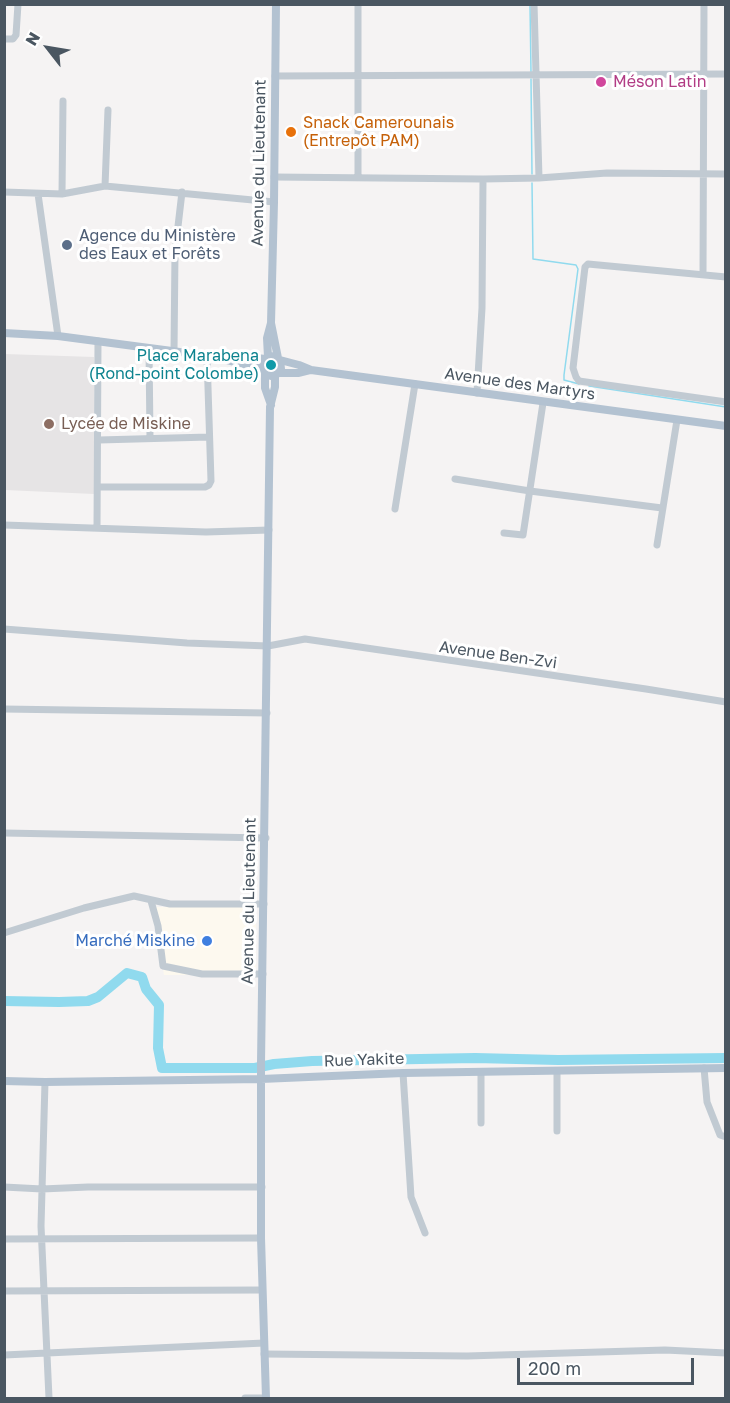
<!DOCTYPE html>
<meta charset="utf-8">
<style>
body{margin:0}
#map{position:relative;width:730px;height:1403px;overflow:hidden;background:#f5f3f3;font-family:"Golos Text",sans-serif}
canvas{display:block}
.frame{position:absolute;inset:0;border:6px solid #4a5661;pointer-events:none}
.north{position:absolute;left:18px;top:18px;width:60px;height:60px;-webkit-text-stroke:4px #fff;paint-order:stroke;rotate:301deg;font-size:16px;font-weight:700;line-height:24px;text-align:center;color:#4a5661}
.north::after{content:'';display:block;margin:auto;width:21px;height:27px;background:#4a5661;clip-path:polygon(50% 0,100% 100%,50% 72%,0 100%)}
.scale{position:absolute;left:517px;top:1358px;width:177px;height:27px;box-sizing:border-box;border:3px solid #4a5661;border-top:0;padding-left:8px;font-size:18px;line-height:21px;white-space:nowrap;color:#4a5661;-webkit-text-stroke:4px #fff;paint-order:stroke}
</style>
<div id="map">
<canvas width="730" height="1403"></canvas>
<div class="frame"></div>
<div class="north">N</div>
<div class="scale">200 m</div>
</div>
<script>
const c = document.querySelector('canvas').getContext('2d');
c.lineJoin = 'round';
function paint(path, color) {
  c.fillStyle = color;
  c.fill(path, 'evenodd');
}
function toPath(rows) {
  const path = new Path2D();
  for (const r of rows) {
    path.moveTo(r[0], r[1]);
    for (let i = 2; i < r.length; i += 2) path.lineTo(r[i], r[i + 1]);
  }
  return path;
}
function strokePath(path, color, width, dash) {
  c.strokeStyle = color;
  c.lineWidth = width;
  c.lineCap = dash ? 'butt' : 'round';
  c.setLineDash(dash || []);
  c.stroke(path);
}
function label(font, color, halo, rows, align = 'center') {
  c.font = font + ' "Golos Text",sans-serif';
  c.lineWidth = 6;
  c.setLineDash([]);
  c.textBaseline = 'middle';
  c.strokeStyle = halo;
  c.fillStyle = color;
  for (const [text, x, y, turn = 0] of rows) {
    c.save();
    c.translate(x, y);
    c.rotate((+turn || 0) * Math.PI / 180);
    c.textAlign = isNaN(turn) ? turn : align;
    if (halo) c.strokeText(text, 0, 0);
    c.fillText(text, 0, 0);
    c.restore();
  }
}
paint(toPath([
 [152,907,256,907,256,975,164,975]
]), '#fdf9ef');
paint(toPath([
 [5,354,94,357,94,494,5,490]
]), '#e6e4e5');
strokePath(toPath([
 [530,4,531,73],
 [531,79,532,174],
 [532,183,533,259,576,265,578,269,564,375,564,380,579,384],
 [589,386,726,407]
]), '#90daee', 1.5);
strokePath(toPath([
 [4,1001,59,1002,88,1001,98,997,127,973,142,977,146,989,159,1005,158,1048,162,1068,255,1068,274,1064,312,1061,475,1058,558,1060,726,1058]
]), '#90daee', 10);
strokePath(toPath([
 [534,4,539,178],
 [4,39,13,39,16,35,18,4],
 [275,76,726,74],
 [274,177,483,179,539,178,607,173,726,174],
 [358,178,358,4],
 [105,186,108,110],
 [4,192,62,194,105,186,274,202],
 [38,194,58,336],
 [62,194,63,101],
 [703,274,704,4],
 [726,277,588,264,585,267,573,368,576,377,579,381,726,402],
 [149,348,150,438],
 [174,352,175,252,182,192],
 [477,393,482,308,483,179],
 [99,440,209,437],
 [455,479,530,491,662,508],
 [99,487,205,487,209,485,211,481,207,356],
 [395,509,415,384],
 [4,525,206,532,269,530],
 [97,528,98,341],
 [504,533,523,535,543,403],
 [657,545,677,420],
 [4,629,187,643,268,646,305,639,646,689,726,702],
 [4,709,267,713],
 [4,833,266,838],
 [151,901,158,926,163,966,202,974,263,974],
 [4,933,84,908,134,896,170,904,264,904],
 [704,1068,707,1102,720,1135,726,1137],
 [557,1071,557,1131],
 [403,1073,411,1197,425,1233],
 [45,1082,41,1226,49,1398],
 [481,1123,481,1073],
 [4,1187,42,1189,88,1187,262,1187],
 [4,1239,261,1238],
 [4,1291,262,1290],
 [264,1354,467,1356,665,1350,726,1353],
 [4,1355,264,1343],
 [245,1398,266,1398]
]), '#c1cad2', 7);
strokePath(toPath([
 [271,323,278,358],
 [4,333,58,336,210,356,241,356,265,359],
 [268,357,267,338,271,323,274,202,276,4],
 [223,359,263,369],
 [280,360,299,365,311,370,726,426],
 [265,372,271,376,277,374,281,369,280,360,275,356,268,357,262,366,265,372,265,388,271,405],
 [278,373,298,373,310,370],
 [4,1081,45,1082,261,1079,403,1073,726,1068],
 [266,1398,261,1238,261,1063,270,407,275,387,275,375]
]), '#b3c2d1', 8);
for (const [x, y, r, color] of [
 [601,82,6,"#d1479c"],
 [291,132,6,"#e8710a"],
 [67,245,6,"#5c6f8a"],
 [271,365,6,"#0f9aa8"],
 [49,424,6,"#8d6e63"],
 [207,941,6,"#3f7fe0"]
]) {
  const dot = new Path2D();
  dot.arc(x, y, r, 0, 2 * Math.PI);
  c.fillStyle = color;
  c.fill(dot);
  strokePath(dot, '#fff', 2);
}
label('16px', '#b23c85', '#fff', [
 ["Méson Latin",613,82]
], 'left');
label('16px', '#c56008', '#fff', [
 ["Snack Camerounais",303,123],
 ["(Entrepôt PAM)",303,141]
], 'left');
label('16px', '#4a5661', '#fff', [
 ["Avenue du Lieutenant",259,163,-89],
 ["Avenue des Martyrs",520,384,8],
 ["Avenue Ben-Zvi",498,655,8],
 ["Avenue du Lieutenant",249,901,-89],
 ["Rue Yakite",364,1060,-2]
]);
label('16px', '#4e5e75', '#fff', [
 ["Agence du Ministère",79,236],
 ["des Eaux et Forêts",79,254]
], 'left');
label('16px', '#0d838f', '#fff', [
 ["Place Marabena",259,356],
 ["(Rond-point Colombe)",259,374]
], 'right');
label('16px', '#785e54', '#fff', [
 ["Lycée de Miskine",61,424]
], 'left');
label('16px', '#366cbe', '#fff', [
 ["Marché Miskine",195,941]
], 'right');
</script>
